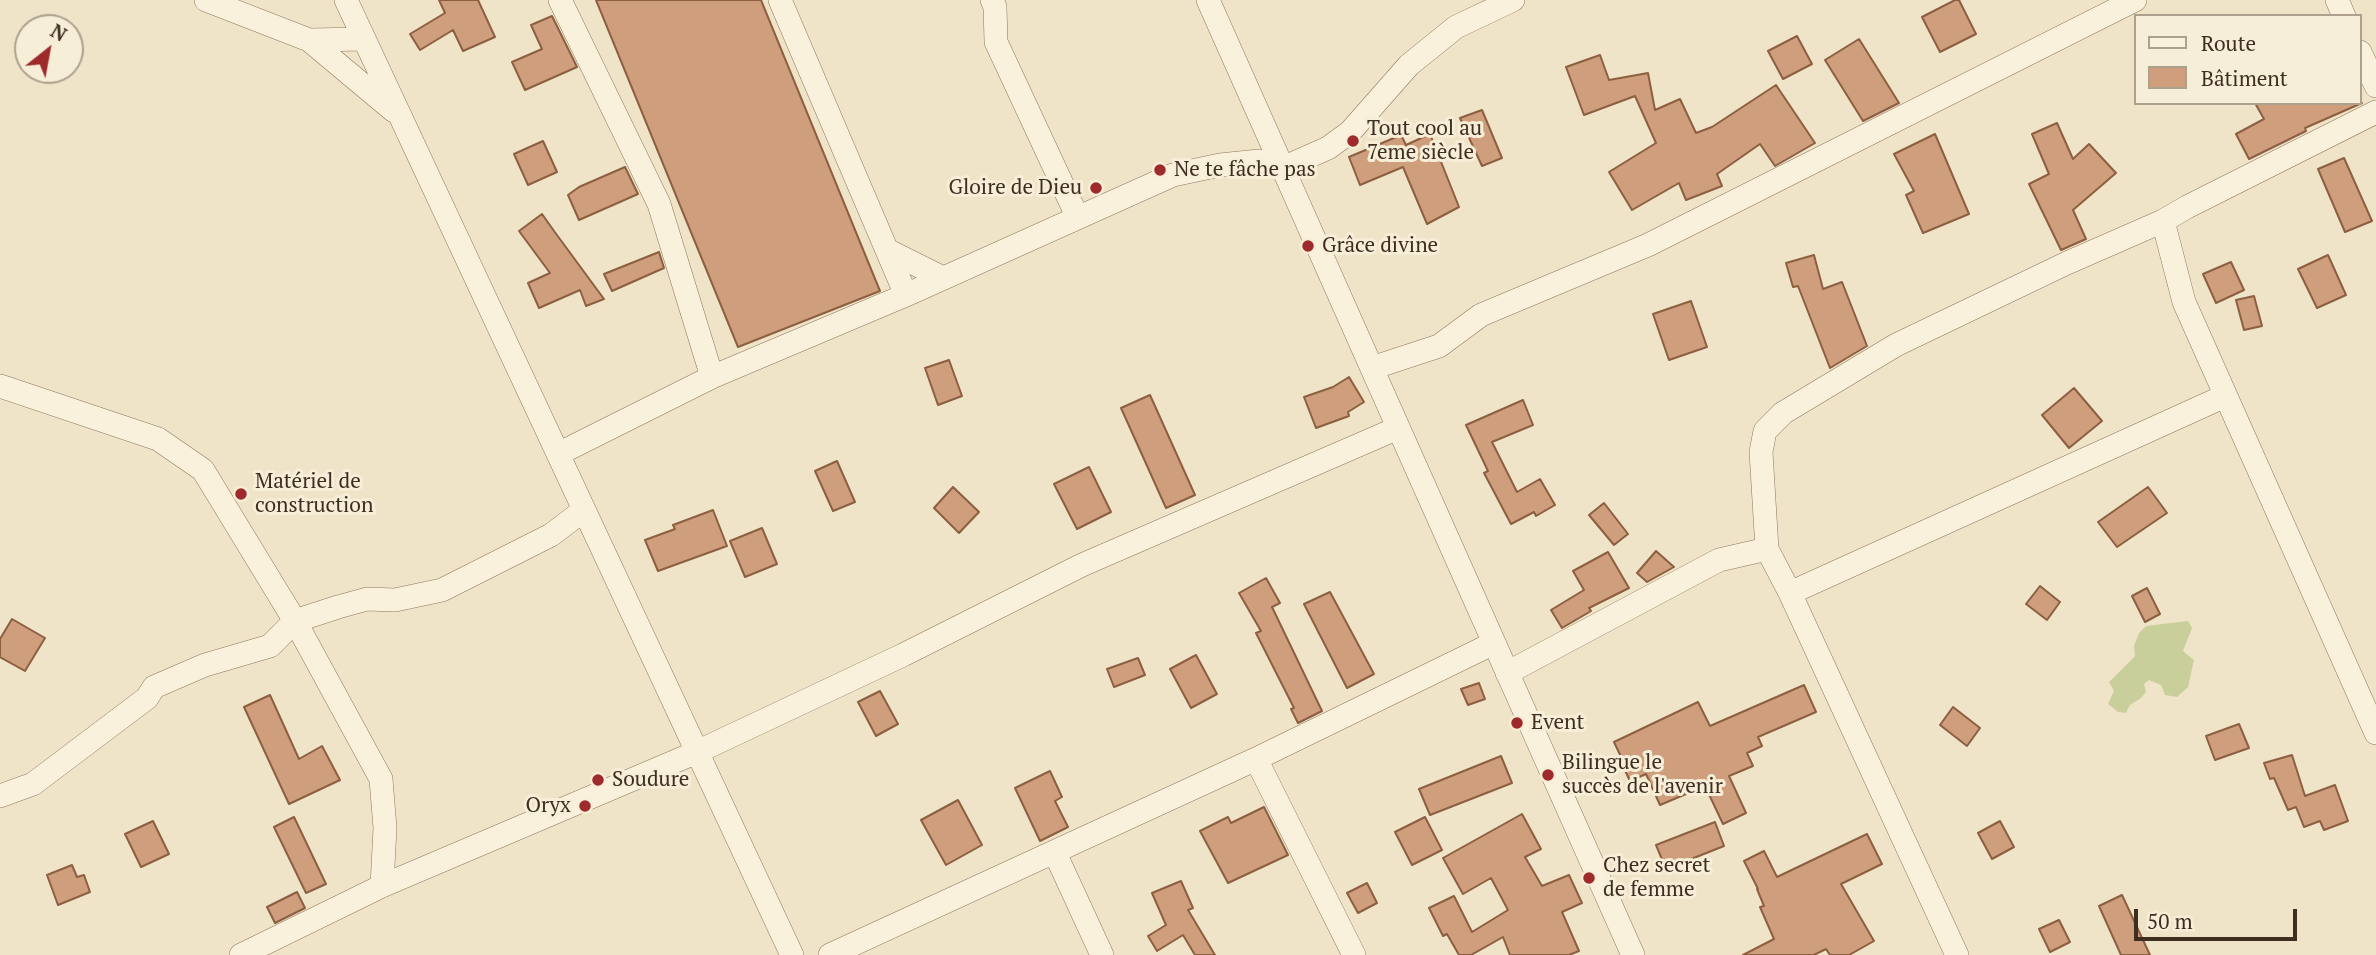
<!DOCTYPE html>
<meta charset="utf-8">
<style>
body{margin:0}
#map{position:relative;width:2376px;height:955px;overflow:hidden;background:#f0e4c8;font-family:"PT Serif",serif}
canvas{display:block}
.legend{position:absolute;left:2134px;top:14px;width:228px;height:91px;box-sizing:border-box;background:#f7eed8;border:2px solid #ada18e;margin:0;padding:9px 12px;list-style:none;font-size:21px;color:#3d2e20}
.legend li{display:flex;align-items:center;gap:14px;height:35px}
.legend b{width:35px;border:2px solid #ada18e}
.north{position:absolute;left:14px;top:14px;width:70px;height:70px;box-sizing:border-box;background:#f7eed8;border:2px solid #ada18e;border-radius:50%;rotate:31deg;font-size:19px;font-weight:700;line-height:28px;text-align:center;color:#3d2e20}
.north::after{content:'';display:block;margin:auto;width:24px;height:32px;background:#9e2a2b;clip-path:polygon(50% 0,100% 100%,50% 72%,0 100%)}
.scale{position:absolute;left:2134px;top:909px;width:163px;height:32px;box-sizing:border-box;border:4px solid #3d2e20;border-top:0;padding-left:9px;font-size:21px;line-height:24px;white-space:nowrap;color:#3d2e20;-webkit-text-stroke:5px #f7eed8;paint-order:stroke}
</style>
<div id="map">
<canvas width="2376" height="955"></canvas>
<ul class="legend">
<li><b style="height:9px;background:#faf1dc"></b>Route</li>
<li><b style="height:19px;background:#cf9f7d"></b>Bâtiment</li>
</ul>
<div class="north">N</div>
<div class="scale">50 m</div>
</div>
<script>
const c = document.querySelector('canvas').getContext('2d');
c.lineJoin = 'round';
function paint(path, color) {
  c.fillStyle = color;
  c.fill(path, 'evenodd');
}
function toPath(rows) {
  const path = new Path2D();
  for (const r of rows) {
    path.moveTo(r[0], r[1]);
    for (let i = 2; i < r.length; i += 2) path.lineTo(r[i], r[i + 1]);
  }
  return path;
}
function strokePath(path, color, width, dash) {
  c.strokeStyle = color;
  c.lineWidth = width;
  c.lineCap = dash ? 'butt' : 'round';
  c.setLineDash(dash || []);
  c.stroke(path);
}
function label(font, color, halo, rows, align = 'center') {
  c.font = font + ' "PT Serif",serif';
  c.lineWidth = 6;
  c.setLineDash([]);
  c.textBaseline = 'middle';
  c.strokeStyle = halo;
  c.fillStyle = color;
  for (const [text, x, y, turn = 0] of rows) {
    c.save();
    c.translate(x, y);
    c.rotate((+turn || 0) * Math.PI / 180);
    c.textAlign = isNaN(turn) ? turn : align;
    if (halo) c.strokeText(text, 0, 0);
    c.fillText(text, 0, 0);
    c.restore();
  }
}
paint(toPath([
 [2188,621,2192,628,2183,651,2194,660,2188,687,2177,697,2165,695,2161,685,2149,680,2144,684,2146,692,2141,698,2130,705,2126,713,2118,712,2108,704,2114,691,2109,682,2135,656,2134,646,2139,633,2146,626]
]), '#c9cf9b');
const building = toPath([
 [439,0,478,0,495,37,463,51,453,30,420,50,410,34,445,13,439,0],
 [596,0,761,0,880,291,738,347,596,0],
 [1955,0,1959,0,1976,34,1940,52,1922,17,1955,0],
 [552,16,577,67,525,90,512,62,542,49,531,25,552,16],
 [1797,36,1812,64,1783,79,1768,51,1797,36],
 [1859,39,1899,103,1863,121,1825,60,1859,39],
 [1600,55,1609,80,1648,73,1655,110,1680,99,1696,133,1712,127,1776,85,1815,143,1775,166,1760,144,1717,174,1722,186,1686,200,1679,183,1632,210,1609,172,1656,143,1635,96,1584,115,1566,67,1600,55],
 [2255,103,2362,103,2305,128,2306,131,2249,159,2236,134,2264,119,2255,103],
 [1482,110,1502,158,1482,166,1460,118,1482,110],
 [2057,123,2073,159,2089,144,2116,173,2073,210,2086,239,2061,250,2029,184,2049,174,2032,134,2057,123],
 [1430,134,1459,207,1427,224,1403,167,1360,185,1349,157,1401,135,1406,145,1430,134],
 [1935,134,1969,214,1923,233,1906,195,1914,191,1894,154,1935,134],
 [543,141,557,172,528,185,514,154,543,141],
 [2344,158,2372,221,2345,232,2318,169,2344,158],
 [625,167,638,194,579,220,568,195,579,187,625,167],
 [542,214,554,231,604,299,586,306,580,290,539,308,528,283,550,273,519,231,542,214],
 [659,252,664,268,612,291,604,274,659,252],
 [1814,255,1823,289,1842,282,1867,346,1830,368,1798,286,1793,287,1786,263,1814,255],
 [2328,255,2346,295,2317,308,2298,269,2328,255],
 [2231,262,2244,290,2216,303,2203,274,2231,262],
 [2254,296,2262,326,2244,330,2236,300,2254,296],
 [1691,301,1707,347,1669,360,1653,314,1691,301],
 [949,360,962,396,938,405,925,368,949,360],
 [1349,377,1364,402,1348,412,1349,416,1316,428,1304,397,1333,387,1349,377],
 [2074,388,2102,421,2069,448,2042,415,2074,388],
 [1150,395,1195,495,1166,508,1121,408,1150,395],
 [1523,400,1533,425,1492,442,1517,492,1540,479,1555,505,1536,516,1534,512,1511,524,1484,473,1488,471,1466,425,1523,400],
 [837,461,855,502,833,511,815,471,837,461],
 [1089,467,1111,512,1077,529,1054,484,1089,467],
 [953,487,979,512,959,533,934,508,953,487],
 [2148,487,2167,513,2117,547,2098,522,2148,487],
 [1604,503,1628,534,1614,545,1589,515,1604,503],
 [713,510,727,546,658,571,645,540,675,529,673,525,713,510],
 [762,528,777,564,745,577,730,541,762,528],
 [1656,551,1674,567,1647,582,1637,573,1656,551],
 [1608,552,1629,588,1589,608,1591,611,1562,628,1551,610,1584,590,1573,571,1608,552],
 [1266,578,1280,603,1272,607,1322,711,1298,723,1291,709,1294,708,1256,633,1261,631,1239,593,1266,578],
 [2040,586,2060,602,2047,620,2026,604,2040,586],
 [2147,588,2160,614,2145,622,2132,596,2147,588],
 [1330,592,1374,674,1347,688,1304,604,1330,592],
 [12,619,45,638,25,671,0,657,0,639,12,619],
 [1196,655,1217,694,1191,708,1170,669,1196,655],
 [1138,658,1145,675,1114,687,1107,669,1138,658],
 [1479,683,1485,699,1468,705,1461,689,1479,683],
 [1804,685,1816,712,1758,737,1762,746,1747,753,1753,766,1729,776,1746,813,1723,824,1705,786,1660,805,1646,774,1630,781,1621,762,1623,761,1614,742,1698,702,1710,726,1804,685],
 [880,691,898,724,876,736,858,702,880,691],
 [270,695,299,759,322,746,340,780,289,804,244,707,270,695],
 [1953,707,1980,728,1967,746,1940,725,1953,707],
 [2239,724,2249,748,2215,760,2206,736,2239,724],
 [2292,755,2305,796,2335,785,2348,821,2324,830,2320,821,2304,827,2296,807,2288,810,2274,778,2270,779,2264,763,2292,755],
 [1501,756,1512,783,1430,815,1419,789,1501,756],
 [1050,771,1062,797,1055,801,1068,827,1040,841,1015,788,1050,771],
 [958,800,982,845,946,865,921,820,958,800],
 [1264,807,1288,855,1228,883,1200,831,1228,817,1231,823,1264,807],
 [1522,814,1541,849,1525,857,1542,886,1569,875,1582,903,1562,912,1579,951,1569,955,1510,955,1503,937,1471,955,1459,955,1447,934,1443,936,1429,908,1454,896,1472,932,1508,910,1491,878,1463,894,1443,858,1522,814],
 [294,817,326,884,306,893,274,827,294,817],
 [1425,817,1442,850,1412,865,1395,832,1425,817],
 [153,821,169,854,141,867,125,834,153,821],
 [2000,821,2014,847,1992,859,1978,833,2000,821],
 [1715,822,1724,846,1666,869,1656,845,1715,822],
 [1867,834,1882,864,1841,884,1874,941,1849,955,1830,955,1826,949,1814,955,1743,955,1774,939,1760,907,1764,906,1757,889,1758,889,1744,861,1764,851,1777,877,1867,834],
 [72,865,77,877,84,875,90,892,58,905,47,875,72,865],
 [1181,881,1193,908,1188,910,1215,955,1195,955,1183,935,1157,951,1148,936,1166,925,1152,893,1181,881],
 [1367,883,1377,903,1358,913,1347,893,1367,883],
 [297,892,305,908,275,923,267,907,297,892],
 [2122,895,2150,955,2121,955,2099,906,2122,895],
 [2059,920,2070,942,2050,952,2039,929,2059,920]
]);
paint(building, '#cf9f7d');
strokePath(building, '#8d5f41', 2);
const minor = toPath([
 [206,0,309,40,394,111],
 [346,0,792,955],
 [560,0,659,204,712,377],
 [780,0,906,295],
 [992,0,995,7,996,42,1077,216],
 [1208,0,1633,955],
 [2337,0,2344,16],
 [309,40,364,39],
 [2360,52,2376,86],
 [2163,221,2184,302,2376,733],
 [887,250,943,278],
 [1372,368,1439,346,1481,315,1648,245,2135,0],
 [0,386,158,439,203,470,295,621,381,779,385,828,382,886],
 [558,454,712,377,906,295,1173,175,1220,165,1259,161,1283,168,1328,148,1350,132,1409,65,1456,27,1513,0],
 [1790,593,2225,396],
 [1507,673,1719,560,1767,549],
 [1256,759,1354,955],
 [0,796,33,784,147,698,154,687,205,665,270,646,295,621,338,607,367,599,395,600,442,590,551,535,584,510],
 [1055,853,1102,955],
 [241,955,382,886,697,752,903,655,1082,565,1398,428],
 [830,955,1256,759,1494,643],
 [1957,955,1790,593,1767,549,1761,452,1765,431,1783,413,1896,345,2067,263,2163,221,2187,207,2376,112]
]);
strokePath(minor, '#8d765c', 24);
strokePath(minor, '#faf1dc', 23);
for (const [x, y, r, color] of [
 [1353,141,7,"#9e2a2b"],
 [1160,170,7,"#9e2a2b"],
 [1096,188,7,"#9e2a2b"],
 [1308,246,7,"#9e2a2b"],
 [241,494,7,"#9e2a2b"],
 [1517,723,7,"#9e2a2b"],
 [1548,775,7,"#9e2a2b"],
 [598,780,7,"#9e2a2b"],
 [585,806,7,"#9e2a2b"],
 [1589,878,7,"#9e2a2b"]
]) {
  const dot = new Path2D();
  dot.arc(x, y, r, 0, 2 * Math.PI);
  c.fillStyle = color;
  c.fill(dot);
  strokePath(dot, '#f7eed8', 2.5);
}
label('21px', '#3d2e20', '#f7eed8', [
 ["Tout cool au",1367,129],
 ["7eme siècle",1367,153],
 ["Ne te fâche pas",1174,170],
 ["Gloire de Dieu",1082,188,"right"],
 ["Grâce divine",1322,246],
 ["Matériel de",255,482],
 ["construction",255,506],
 ["Event",1531,723],
 ["Bilingue le",1562,763],
 ["succès de l'avenir",1562,787],
 ["Soudure",612,780],
 ["Oryx",571,806,"right"],
 ["Chez secret",1603,866],
 ["de femme",1603,890]
], 'left');
</script>
